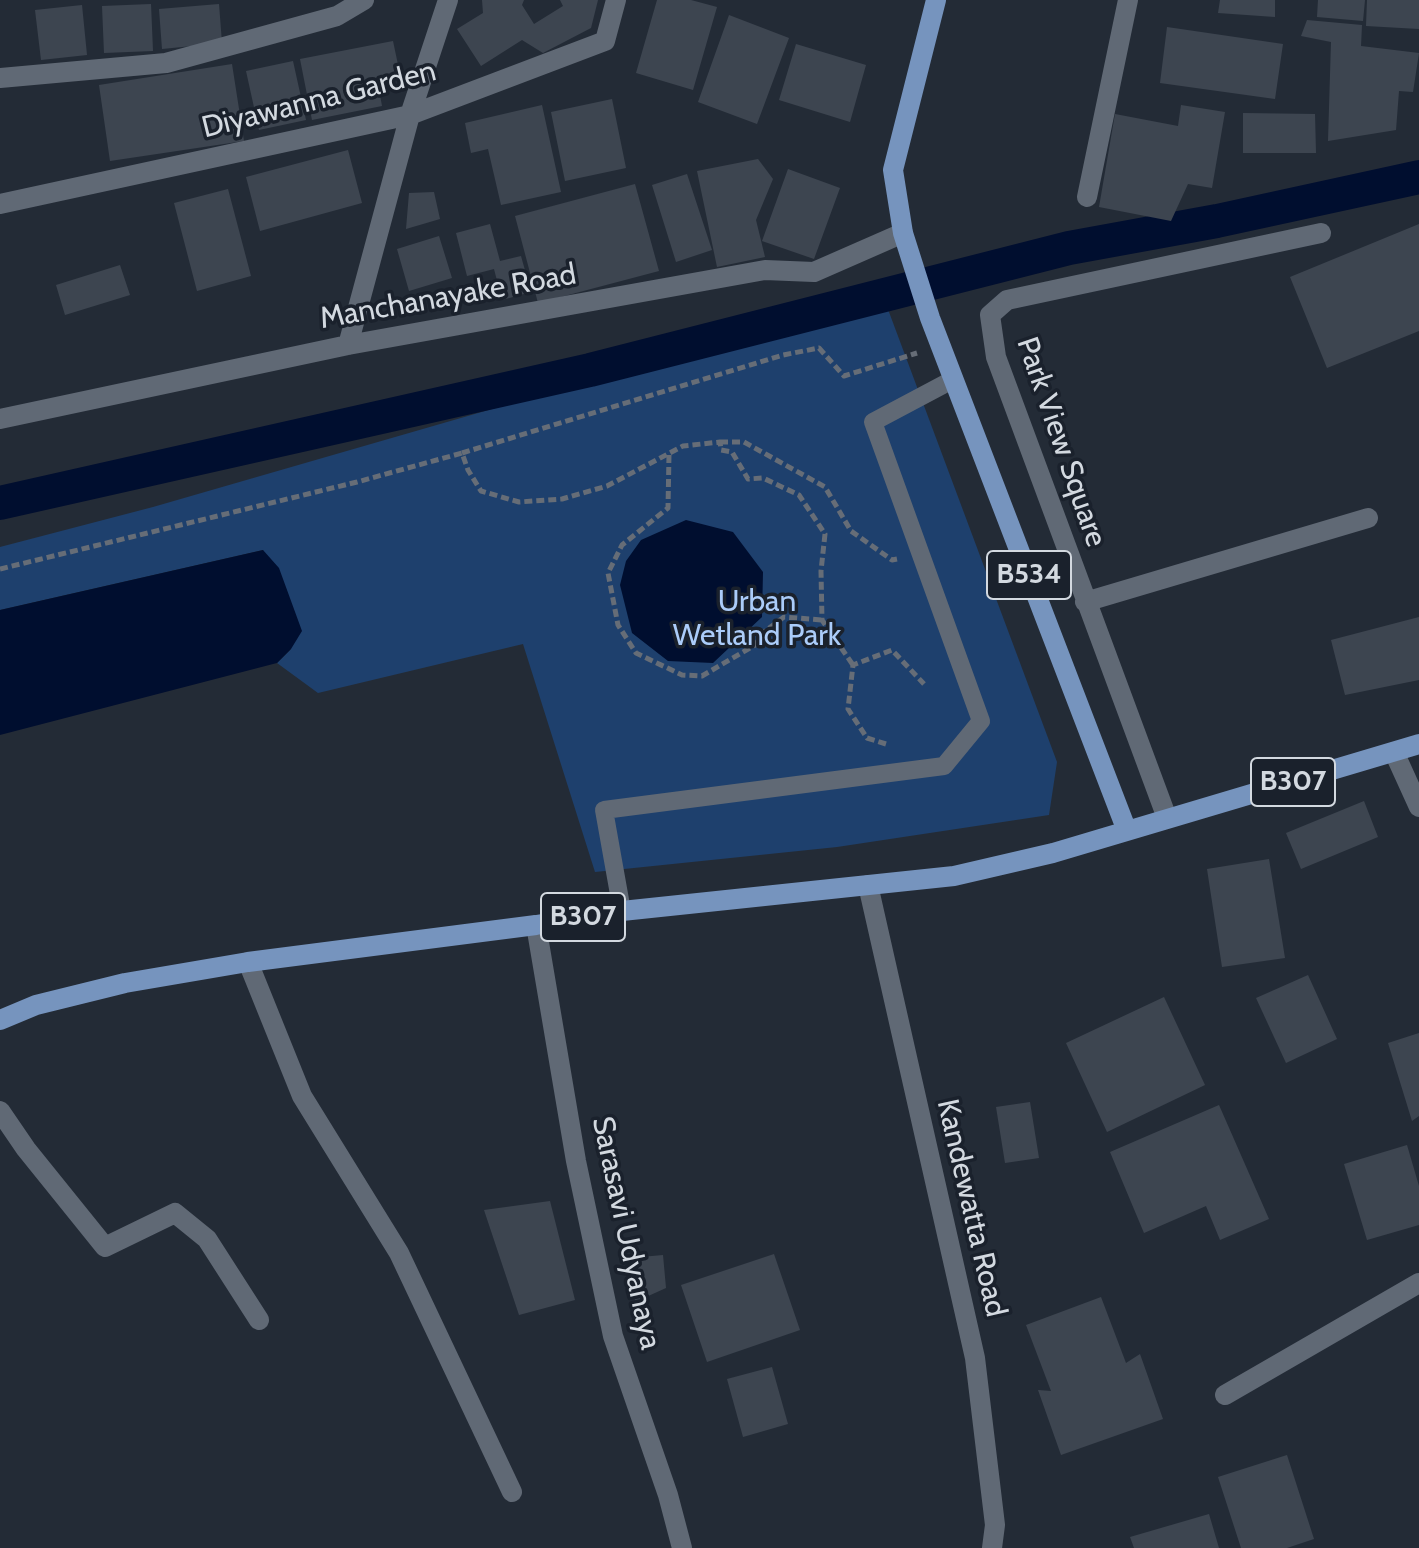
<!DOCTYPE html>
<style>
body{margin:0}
canvas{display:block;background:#232b36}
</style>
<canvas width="1419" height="1548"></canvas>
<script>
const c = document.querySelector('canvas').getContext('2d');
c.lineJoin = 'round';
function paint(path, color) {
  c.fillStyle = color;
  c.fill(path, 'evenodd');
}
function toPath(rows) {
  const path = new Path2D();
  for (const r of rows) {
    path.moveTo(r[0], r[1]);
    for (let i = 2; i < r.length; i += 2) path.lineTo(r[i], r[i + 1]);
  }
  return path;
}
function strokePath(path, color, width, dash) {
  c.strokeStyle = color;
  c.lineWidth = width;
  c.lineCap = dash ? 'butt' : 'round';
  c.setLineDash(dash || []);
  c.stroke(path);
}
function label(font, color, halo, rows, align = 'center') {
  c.font = font + ' Cabin,sans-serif';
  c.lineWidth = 7;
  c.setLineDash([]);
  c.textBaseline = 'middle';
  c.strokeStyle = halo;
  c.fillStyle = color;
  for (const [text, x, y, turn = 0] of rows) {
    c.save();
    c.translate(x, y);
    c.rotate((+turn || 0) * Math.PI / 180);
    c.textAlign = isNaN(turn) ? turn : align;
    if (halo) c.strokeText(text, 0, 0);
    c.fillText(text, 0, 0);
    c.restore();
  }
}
paint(toPath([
 [883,296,1057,762,1049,815,837,847,595,872,523,644,318,693,277,663,291,649,263,550,0,610,0,547,153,507]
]), '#1e406d');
paint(toPath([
 [686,520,733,532,763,572,762,617,713,663,668,661,632,633,620,585,626,561,641,540],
 [263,550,279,568,302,631,291,649,277,663,0,735,0,610]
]), '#000e2f');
strokePath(toPath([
 [0,503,590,370,1069,248,1217,221,1419,177]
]), '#000e2f', 34);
paint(toPath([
 [482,0,524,0,522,5,534,24,563,6,560,0,598,0,591,28,543,53,522,40,481,66,457,29,483,13],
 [657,0,691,0,717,7,693,90,636,73],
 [1220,0,1275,0,1275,17,1218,13],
 [1318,0,1365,0,1363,21,1317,17],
 [1367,0,1419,0,1419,29,1366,26],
 [151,4,153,51,104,53,102,6],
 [219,4,222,43,162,49,159,9],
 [82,5,87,55,41,60,35,10],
 [729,15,789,38,757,124,698,102],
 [1307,20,1362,25,1361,46,1419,53,1413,92,1399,91,1396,130,1328,141,1331,42,1301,36],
 [1167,27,1283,44,1275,99,1160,83],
 [393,41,401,79,378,84,382,106,312,120,300,59],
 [796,44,866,65,850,122,779,100],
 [293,61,306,120,259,130,246,71],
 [232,64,244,141,110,161,99,85],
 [612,99,626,168,565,181,551,112],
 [542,105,561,192,501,205,488,149,471,153,465,123],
 [1181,105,1225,112,1212,188,1188,184,1171,221,1099,207,1115,114,1178,126],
 [1243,113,1315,114,1316,153,1243,153],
 [348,150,362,203,260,231,246,177],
 [758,159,773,179,756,220,765,257,717,267,697,171],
 [788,169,840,188,814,259,762,241],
 [687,174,712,250,676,262,652,185],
 [635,184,659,271,538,303,515,216],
 [228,189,251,276,197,291,174,203],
 [434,192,440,219,406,229,409,193],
 [490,224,500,261,521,256,531,292,502,300,494,269,467,276,456,233],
 [1419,224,1419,331,1327,368,1290,277],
 [439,236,452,278,409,291,397,249],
 [120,265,130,295,65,315,56,285],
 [1419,617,1419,680,1345,695,1331,640],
 [1364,801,1378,837,1301,869,1286,833],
 [1269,859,1285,958,1222,967,1207,869],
 [1308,975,1337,1039,1286,1063,1256,998],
 [1164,997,1205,1085,1107,1132,1066,1043],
 [1419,1033,1419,1116,1412,1121,1388,1043],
 [1030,1102,1039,1158,1005,1163,996,1107],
 [1219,1105,1269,1219,1220,1240,1206,1206,1144,1233,1110,1152],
 [1407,1145,1419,1186,1419,1225,1367,1240,1344,1164],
 [550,1201,575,1300,519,1315,484,1210],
 [774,1254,800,1330,707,1362,681,1285],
 [663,1255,666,1288,635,1302,630,1258],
 [1101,1297,1126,1363,1140,1354,1163,1419,1061,1455,1038,1390,1051,1391,1026,1325],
 [772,1367,788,1424,743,1437,727,1379],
 [1287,1455,1314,1539,1287,1548,1241,1548,1218,1477],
 [1209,1514,1219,1548,1134,1548,1130,1537]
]), '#3d4550');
strokePath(toPath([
 [720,442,744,442,825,487,851,531,892,560,897,559],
 [462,453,783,355,819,348,844,376,917,353],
 [669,455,668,508,622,545,608,573,618,625,636,653,682,675,702,676,755,645,765,631,784,617,822,620],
 [0,569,357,482,462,453,468,470,481,491,519,502,562,499,607,486,683,446,720,442,721,450,732,452,748,479,763,478,799,495,825,534,821,571,822,620,853,665],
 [886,744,867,738,848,709,853,665,892,650,924,684]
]), '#666d77', 5, [8, 4]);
strokePath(toPath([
 [622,911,604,810,944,766,981,721,873,422,954,379]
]), '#606975', 18);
strokePath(toPath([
 [0,78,166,63,337,16,364,0],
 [1087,197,1128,0],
 [0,204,410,115,605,41,616,0],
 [348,345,410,115,448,0],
 [0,419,348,345,765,270,814,272,903,233],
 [1085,602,1368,518],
 [1394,752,1419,807],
 [1167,818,996,357,990,315,1007,300,1321,233],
 [536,925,576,1161,613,1336,668,1495,682,1548],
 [248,962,302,1096,399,1253,512,1492],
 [0,1111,26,1149,105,1247,175,1213,207,1239,259,1320],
 [1225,1395,1419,1283]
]), '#606975', 20);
strokePath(toPath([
 [868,885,975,1358,995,1525,992,1548]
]), '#606975', 20);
strokePath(toPath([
 [936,0,893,170,903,233,930,318,1127,831],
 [0,1020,36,1005,125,983,248,962,536,925,622,911,954,876,1053,853,1419,744]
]), '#7694be', 20);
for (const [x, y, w] of [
 [1029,575,84],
 [1293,782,84],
 [583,917,84]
]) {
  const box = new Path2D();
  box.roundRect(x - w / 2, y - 24, w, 48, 6);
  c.fillStyle = '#1a212c';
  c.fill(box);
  strokePath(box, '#d3d9e0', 2);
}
label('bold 28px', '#d3d9e0', null, [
 ["B534",1029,575],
 ["B307",1293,782],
 ["B307",583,917]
]);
label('30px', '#d3d9e0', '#1a212c', [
 ["Diyawanna Garden",319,100,-14],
 ["Manchanayake Road",448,297,-10],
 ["Park View Square",1061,442,71],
 ["Kandewatta Road",971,1208,77],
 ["Sarasavi Udyanaya",626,1233,78]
]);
label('30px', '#abccf9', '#1a212c', [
 ["Urban",757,602],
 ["Wetland Park",757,636]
]);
</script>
